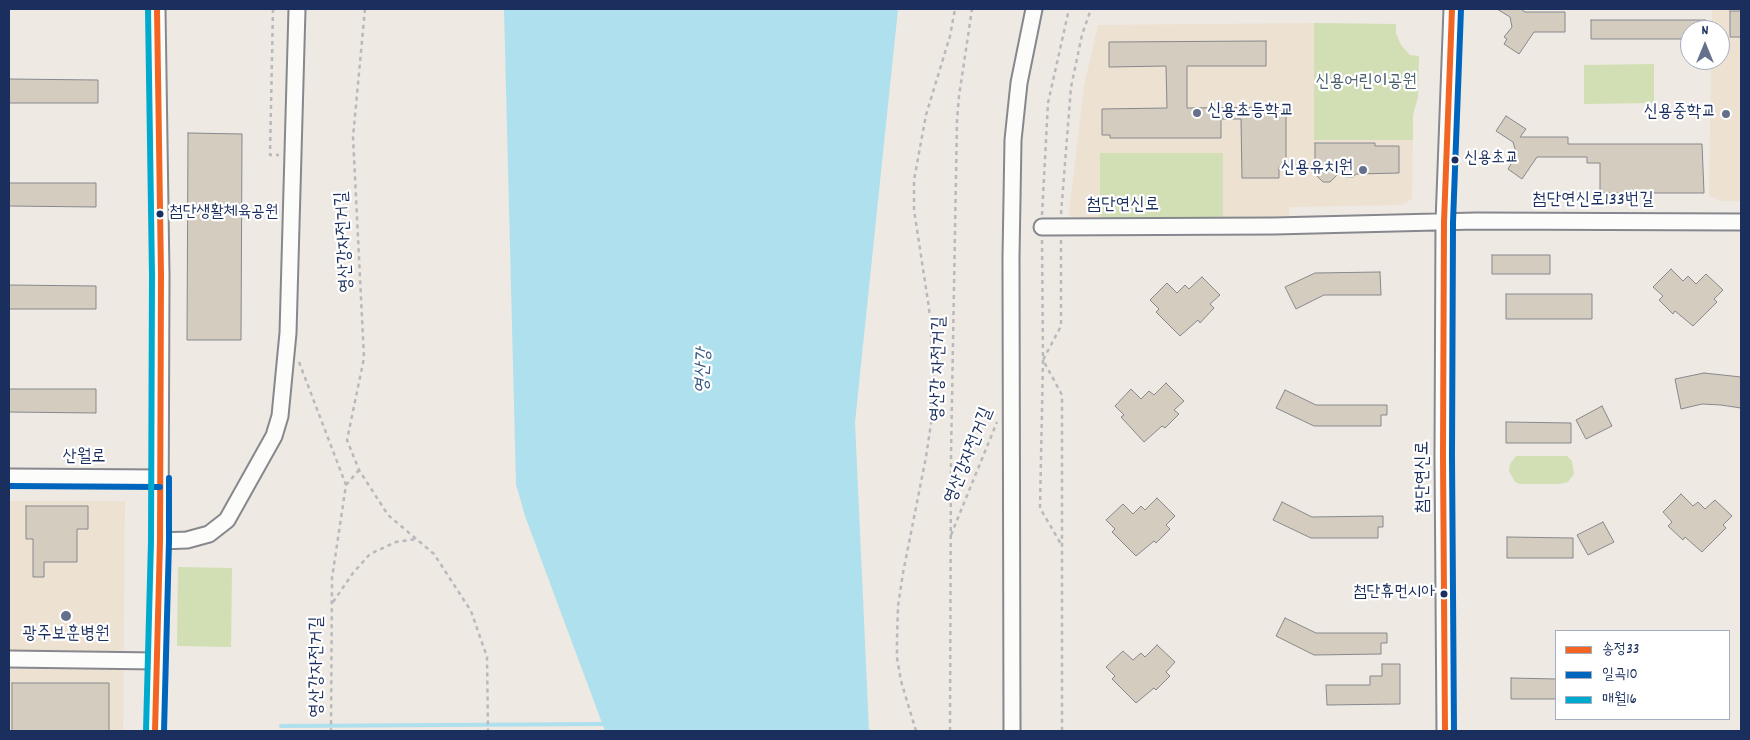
<!DOCTYPE html>
<meta charset="utf-8">
<style>
body{margin:0}
#map{position:relative;width:1750px;height:740px;overflow:hidden;background:#eee9e2;font-family:Dekko,"Poor Story",sans-serif}
canvas{display:block}
.frame{position:absolute;inset:0;border:10px solid #1b2f5e;pointer-events:none}
.legend{position:absolute;left:1555px;top:630px;width:175px;height:90px;box-sizing:border-box;background:#fff;border:1px solid #a4acbf;margin:0;padding:6px 9px;list-style:none;font-size:15px;color:#1b2f5e}
.legend li{display:flex;align-items:center;gap:10px;height:25px}
.legend b{width:25px;border:1px solid #a4acbf}
.north{position:absolute;left:1680px;top:20px;width:50px;height:50px;box-sizing:border-box;background:#fff;border:1px solid #a4acbf;border-radius:50%;rotate:0deg;font-size:14px;font-weight:700;line-height:20px;text-align:center;color:#1b2f5e}
.north::after{content:'';display:block;margin:auto;width:18px;height:22px;background:#65708c;clip-path:polygon(50% 0,100% 100%,50% 72%,0 100%)}
</style>
<div id="map">
<canvas width="1750" height="740"></canvas>
<div class="frame"></div>
<ul class="legend">
<li><b style="height:6px;background:#f26522"></b>송정33</li>
<li><b style="height:6px;background:#0065bd"></b>일곡10</li>
<li><b style="height:6px;background:#00a9ce"></b>매월16</li>
</ul>
<div class="north">N</div>
</div>
<script>
const c = document.querySelector('canvas').getContext('2d');
c.lineJoin = 'round';
function paint(path, color) {
  c.fillStyle = color;
  c.fill(path, 'evenodd');
}
function toPath(rows) {
  const path = new Path2D();
  for (const r of rows) {
    path.moveTo(r[0], r[1]);
    for (let i = 2; i < r.length; i += 2) path.lineTo(r[i], r[i + 1]);
  }
  return path;
}
function strokePath(path, color, width, dash) {
  c.strokeStyle = color;
  c.lineWidth = width;
  c.lineCap = dash ? 'butt' : 'round';
  c.setLineDash(dash || []);
  c.stroke(path);
}
function label(font, color, halo, rows, align = 'center') {
  c.font = font + ' Dekko,"Poor Story",sans-serif';
  c.lineWidth = 4.5;
  c.setLineDash([]);
  c.textBaseline = 'middle';
  c.strokeStyle = halo;
  c.fillStyle = color;
  for (const [text, x, y, turn = 0] of rows) {
    c.save();
    c.translate(x, y);
    c.rotate((+turn || 0) * Math.PI / 180);
    c.textAlign = isNaN(turn) ? turn : align;
    if (halo) c.strokeText(text, 0, 0);
    c.fillText(text, 0, 0);
    c.restore();
  }
}
paint(toPath([
 [1712,9,1741,9,1741,201,1720,201,1709,195,1711,60,1720,60,1720,30,1712,30],
 [1314,23,1314,140,1413,140,1412,199,1401,205,1289,207,1289,220,1074,220,1069,214,1084,86,1098,25],
 [9,501,125,501,123,731,9,731]
]), '#ede1d2');
paint(toPath([
 [1314,23,1396,24,1396,33,1401,45,1410,55,1419,56,1418,97,1413,115,1413,140,1314,140],
 [1654,64,1654,103,1584,104,1584,65],
 [1100,153,1223,153,1223,220,1100,220],
 [1516,456,1567,456,1572,461,1574,474,1568,482,1559,484,1520,484,1515,482,1509,471,1510,464],
 [178,567,232,568,231,647,177,646]
]), '#d2dfb4');
paint(toPath([
 [504,9,898,9,855,422,869,731,605,731,525,516,516,484]
]), '#aee0ee');
strokePath(toPath([
 [281,726,603,724]
]), '#aee0ee', 4);
const building = toPath([
 [1497,9,1521,9,1525,12,1565,12,1565,32,1534,32,1519,54,1504,44,1507,39,1504,37,1512,27,1510,17,1497,9],
 [1730,11,1741,11,1741,37,1730,37,1730,11],
 [1591,20,1706,20,1706,30,1690,30,1690,39,1591,39,1591,20],
 [1266,41,1266,66,1187,66,1187,108,1286,107,1286,167,1279,167,1279,178,1242,178,1241,119,1221,119,1221,138,1110,138,1110,135,1102,135,1102,109,1167,108,1166,66,1109,67,1109,42,1266,41],
 [9,79,98,80,98,103,9,103,9,79],
 [1506,116,1526,129,1520,137,1568,137,1568,144,1702,144,1704,193,1600,193,1600,163,1587,163,1587,157,1537,157,1522,179,1508,169,1511,164,1508,162,1516,152,1513,142,1496,131,1506,116],
 [188,133,242,134,241,340,187,340,188,133],
 [1315,143,1375,143,1375,146,1399,146,1399,173,1356,174,1353,177,1346,177,1339,173,1330,182,1323,182,1315,174,1315,143],
 [9,183,96,183,96,207,9,206,9,183],
 [1492,255,1550,255,1550,274,1492,274,1492,255],
 [1671,269,1683,281,1688,276,1696,284,1706,274,1723,290,1714,299,1717,302,1693,326,1675,311,1673,314,1659,300,1663,296,1653,287,1671,269],
 [1380,272,1381,295,1324,295,1296,309,1285,287,1315,273,1380,272],
 [1202,277,1220,295,1210,304,1214,308,1200,323,1198,320,1180,336,1156,312,1159,309,1150,300,1167,283,1177,293,1185,285,1189,289,1202,277],
 [9,285,96,286,96,309,9,309,9,285],
 [1506,294,1592,294,1592,319,1506,319,1506,294],
 [1704,373,1741,377,1741,408,1721,405,1702,404,1681,409,1675,379,1704,373],
 [1166,383,1184,401,1174,410,1179,414,1165,428,1162,426,1144,442,1121,417,1124,415,1115,406,1131,389,1141,399,1149,391,1154,395,1166,383],
 [9,389,96,389,96,413,9,412,9,389],
 [1285,390,1316,405,1387,405,1387,415,1381,415,1381,426,1314,426,1276,408,1285,390],
 [1602,406,1612,426,1586,439,1576,420,1602,406],
 [1506,422,1571,423,1571,443,1506,443,1506,422],
 [1681,494,1693,506,1698,502,1705,509,1715,500,1732,516,1723,525,1726,528,1702,552,1685,537,1683,540,1668,526,1672,522,1663,512,1681,494],
 [1157,498,1175,516,1166,525,1170,529,1156,543,1154,541,1136,556,1112,532,1115,529,1106,520,1123,504,1133,514,1141,506,1145,510,1157,498],
 [1282,502,1312,517,1383,516,1383,527,1378,527,1378,538,1311,538,1273,520,1282,502],
 [26,506,88,506,88,529,77,529,77,562,44,562,44,577,33,577,33,539,26,539,26,506],
 [1603,522,1614,542,1588,555,1577,535,1603,522],
 [1507,537,1573,538,1573,558,1507,558,1507,537],
 [1285,618,1316,633,1387,633,1387,643,1381,643,1381,654,1314,655,1276,636,1285,618],
 [1157,645,1175,662,1166,672,1170,676,1156,690,1154,688,1136,703,1112,679,1115,676,1106,667,1123,651,1133,660,1141,653,1145,657,1157,645],
 [1382,664,1400,664,1400,704,1327,705,1326,685,1370,685,1370,676,1382,676,1382,664],
 [1511,678,1556,679,1556,699,1511,699,1511,678],
 [12,683,109,683,109,731,12,731,12,683]
]);
paint(building, '#d5ccc0');
strokePath(building, '#86888d', 1);
const minor = toPath([
 [1042,227,1274,226,1476,221,1741,222],
 [9,477,160,478],
 [160,541,187,540,209,534,227,520,274,436,280,416,288,333,297,9],
 [9,659,157,661],
 [155,731,160,541,161,275,157,9],
 [1012,731,1011,257,1013,140,1019,83,1034,9],
 [1445,731,1443,456,1444,222,1452,9]
]);
strokePath(minor, '#86888d', 19);
strokePath(toPath([
 [273,9,270,155,279,155],
 [365,9,353,137,364,358,347,440,359,470,388,515,434,554,471,611,487,657,488,731],
 [1061,214,1071,87,1082,35,1091,9],
 [1042,215,1048,103,1069,9],
 [1042,240,1043,360,1040,508,1061,544],
 [1061,240,1061,326,1043,360,1062,395,1062,731],
 [299,362,346,485,332,578,331,731],
 [346,485,359,470],
 [951,535,997,422],
 [333,602,353,573,370,554,396,542,416,539],
 [916,731,901,681,897,658,897,639,898,606,903,573,926,457,932,417,934,374,929,308,914,210,914,180,926,115,950,36,955,9],
 [950,731,951,455,957,120,959,96,972,9]
]), '#b7b9bd', 2.5, [4, 4]);
strokePath(minor, '#fcfcfb', 15);
strokePath(toPath([
 [155,731,160,541,161,275,157,9],
 [1445,731,1443,456,1444,222,1452,9]
]), '#f26522', 6);
strokePath(toPath([
 [9,486,160,487],
 [164,731,169,541,169,478],
 [1454,731,1452,456,1453,222,1461,9]
]), '#0065bd', 6);
strokePath(toPath([
 [146,731,151,541,152,275,148,9]
]), '#00a9ce', 6);
for (const [x, y, r, color] of [
 [1197,113,5,"#65708c"],
 [1726,114,5,"#65708c"],
 [1455,160,4.5,"#1b2f5e"],
 [1363,170,5,"#65708c"],
 [160,214,4.5,"#1b2f5e"],
 [1444,594,4.5,"#1b2f5e"],
 [66,616,6,"#65708c"]
]) {
  const dot = new Path2D();
  dot.arc(x, y, r, 0, 2 * Math.PI);
  c.fillStyle = color;
  c.fill(dot);
  strokePath(dot, '#fff', 2);
}
label('17px', '#1b2f5e', '#fff', [
 ["신용초교",1464,160],
 ["첨단생활체육공원",169,214],
 ["첨단휴먼시아",1435,594,"right"]
], 'left');
label('18px', '#4b616d', '#fff', [
 ["신용어린이공원",1366,84]
]);
label('18px', '#1b2f5e', '#fff', [
 ["신용초등학교",1207,113,"left"],
 ["신용중학교",1716,114],
 ["신용유치원",1353,170],
 ["광주보훈병원",66,636,"center"]
], 'right');
label('18px', '#1b2f5e', '#fff', [
 ["첨단연신로133번길",1593,202],
 ["첨단연신로",1123,207],
 ["영산강자전거길",346,242,-93],
 ["영산강 자전거길",940,369,-89],
 ["영산강자전거길",970,456,-68],
 ["산월로",84,459],
 ["첨단연신로",1425,477,-90],
 ["영산강자전거길",319,667,-90]
]);
label('italic 19px', '#395a83', '#fff', [
 ["영산강",705,371,-87]
]);
</script>
